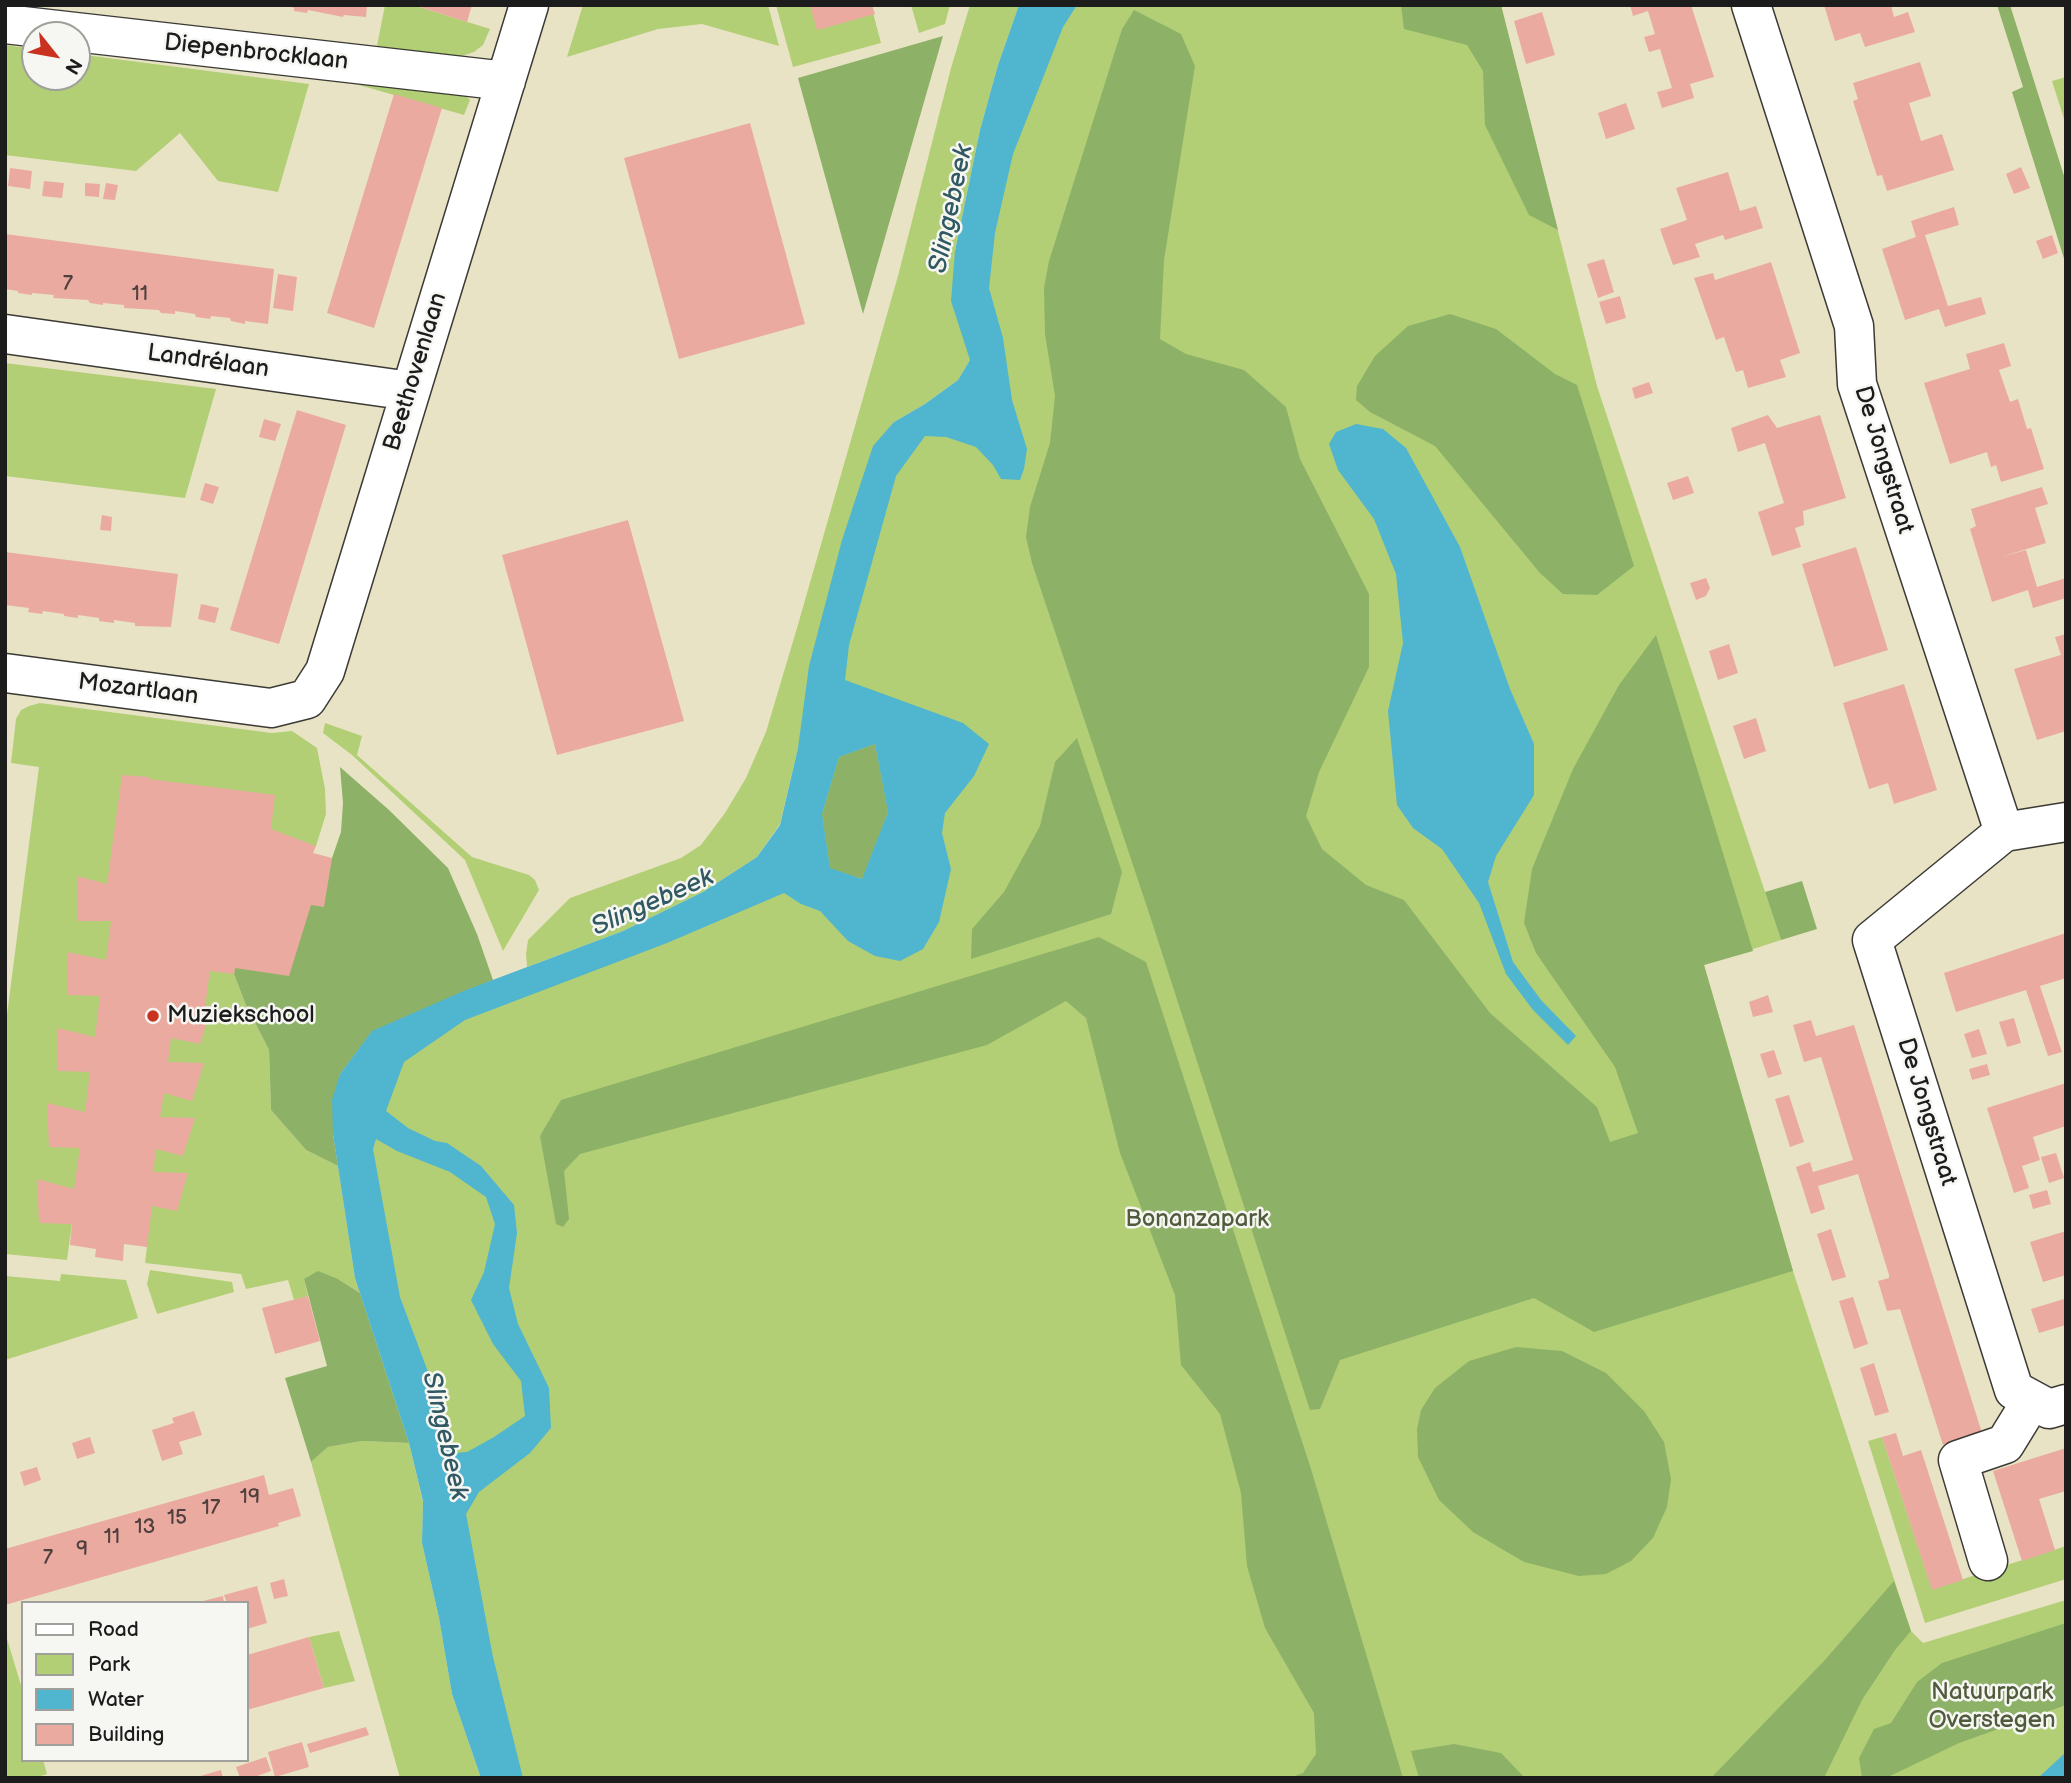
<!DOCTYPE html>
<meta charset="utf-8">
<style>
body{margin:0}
#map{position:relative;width:2071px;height:1783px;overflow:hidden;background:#e9e3c5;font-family:"Balsamiq Sans",sans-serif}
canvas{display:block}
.frame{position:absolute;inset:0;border:7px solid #1c1c1c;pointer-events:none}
.legend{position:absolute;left:21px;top:1601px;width:228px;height:161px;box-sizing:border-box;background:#f6f6f2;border:2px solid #9f9f9c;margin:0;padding:9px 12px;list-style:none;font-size:21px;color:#1c1c1c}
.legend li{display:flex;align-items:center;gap:14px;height:35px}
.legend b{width:35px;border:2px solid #9f9f9c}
.north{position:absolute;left:21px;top:21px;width:70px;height:70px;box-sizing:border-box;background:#f6f6f2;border:2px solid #9f9f9c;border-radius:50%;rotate:121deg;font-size:19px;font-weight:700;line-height:28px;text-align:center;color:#1c1c1c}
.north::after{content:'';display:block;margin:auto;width:24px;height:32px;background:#c8321e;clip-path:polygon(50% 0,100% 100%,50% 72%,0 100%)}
</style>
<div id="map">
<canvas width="2071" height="1783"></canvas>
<div class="frame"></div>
<ul class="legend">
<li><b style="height:9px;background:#fff"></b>Road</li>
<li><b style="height:19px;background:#b2cf76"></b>Park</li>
<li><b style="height:19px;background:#50b5ce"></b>Water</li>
<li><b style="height:19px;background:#eaaaa0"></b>Building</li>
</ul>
<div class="north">N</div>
</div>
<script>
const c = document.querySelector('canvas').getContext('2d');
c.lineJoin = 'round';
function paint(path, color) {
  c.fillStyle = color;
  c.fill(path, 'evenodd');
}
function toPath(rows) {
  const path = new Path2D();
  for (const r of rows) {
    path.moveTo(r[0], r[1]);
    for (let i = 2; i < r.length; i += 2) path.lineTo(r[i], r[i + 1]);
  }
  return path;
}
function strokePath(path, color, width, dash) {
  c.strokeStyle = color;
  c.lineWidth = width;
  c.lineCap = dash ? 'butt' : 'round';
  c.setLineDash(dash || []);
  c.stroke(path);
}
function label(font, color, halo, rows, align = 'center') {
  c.font = font + ' "Balsamiq Sans",sans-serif';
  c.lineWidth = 5;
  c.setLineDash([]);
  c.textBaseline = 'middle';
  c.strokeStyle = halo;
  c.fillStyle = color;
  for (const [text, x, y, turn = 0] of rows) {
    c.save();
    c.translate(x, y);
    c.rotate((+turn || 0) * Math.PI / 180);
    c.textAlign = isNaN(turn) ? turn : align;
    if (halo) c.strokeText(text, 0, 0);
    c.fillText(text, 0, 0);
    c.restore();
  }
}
paint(toPath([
 [385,5,413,5,490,29,483,45,474,52,459,57,377,46],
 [583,5,768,5,779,46,702,24,658,29,567,57],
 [776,5,871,5,881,43,793,67],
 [911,5,950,5,945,24,919,33],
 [970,5,1019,5,998,65,980,130,955,251,957,285,1043,5,1501,5,1597,386,1781,940,1704,965,1793,1271,1911,1631,1923,1643,2066,1600,2066,1778,506,1778,351,1151,372,1068,469,1000,680,919,782,844,887,458,976,387,970,360,958,380,925,404,894,422,798,748,780,824,757,857,703,892,623,931,527,967,526,954,528,940,570,898,681,858,701,845,725,813,746,778,766,732,797,628,898,276,951,68],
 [5,45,35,49,35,77,77,77,77,54,309,84,278,192,218,181,180,133,136,171,5,155],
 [331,77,465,95,470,100,464,115],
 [2066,77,2066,125,2052,81],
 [5,363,216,389,185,498,5,476],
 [40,703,272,733,292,731,317,748,325,789,326,814,316,846,173,961,235,968,234,974,245,1003,269,1050,271,1110,306,1150,338,1166,355,1278,360,1293,338,1279,304,1279,308,1296,294,1300,288,1280,246,1289,241,1274,145,1263,147,1247,72,1224,67,1260,5,1254,5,1030,39,767,11,763,16,719,21,710,29,706],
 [325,723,362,736,357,755,472,857,529,875,535,880,539,890,503,951,465,860,352,755,323,733],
 [150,1270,232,1282,234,1292,157,1314,147,1284],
 [61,1274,126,1280,138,1318,5,1360,5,1276,60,1281],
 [1882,1437,1932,1589,2066,1546,2066,1579,1925,1623,1868,1441],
 [362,1441,409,1443,423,1502,422,1543,439,1618,452,1694,481,1778,400,1778,311,1462,328,1447],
 [339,1631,355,1681,324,1688,309,1637],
 [5,1632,23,1692,23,1760,43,1760,47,1774,35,1778,5,1778]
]), '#b2cf76');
paint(toPath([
 [1401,5,1501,5,1558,230,1529,215,1485,125,1483,71,1467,45,1404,29],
 [1997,5,2010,5,2066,182,2066,265,2012,92,2023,87],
 [1134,10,1181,34,1195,66,1164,260,1160,339,1186,354,1244,370,1286,407,1300,459,1369,594,1369,667,1319,772,1306,816,1322,849,1366,885,1404,900,1490,1013,1597,1107,1610,1142,1638,1133,1615,1067,1536,953,1524,923,1532,869,1573,769,1619,685,1656,635,1753,951,1704,965,1793,1271,1594,1332,1534,1298,1340,1360,1320,1409,1310,1410,1150,916,1032,563,1026,537,1030,507,1050,443,1055,396,1045,334,1044,288,1049,261,1122,29],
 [943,36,863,314,798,78],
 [1450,314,1496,329,1555,374,1577,385,1634,566,1597,595,1563,594,1540,573,1435,446,1370,412,1356,400,1357,386,1375,356,1408,326],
 [1077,738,1122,872,1111,914,971,959,972,929,1004,892,1040,826,1055,762],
 [875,744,888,812,863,879,830,869,822,814,839,757],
 [340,767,389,810,448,868,477,934,493,980,372,1032,340,1074,333,1134,338,1166,306,1150,271,1110,269,1050,245,1003,234,974,235,968,332,858,341,832,343,803],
 [1802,881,1817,929,1781,940,1765,892],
 [1099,937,1146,962,1311,1469,1403,1778,1289,1778,1303,1773,1316,1754,1314,1713,1265,1628,1247,1566,1241,1493,1220,1414,1181,1365,1175,1295,1120,1153,1086,1018,1066,1001,987,1045,580,1154,564,1171,569,1219,563,1227,556,1224,540,1136,561,1100],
 [318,1271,338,1279,360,1293,409,1443,362,1441,328,1447,311,1462,285,1378,327,1366,304,1279],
 [1516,1347,1562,1351,1606,1373,1644,1411,1664,1442,1671,1479,1667,1507,1653,1538,1631,1561,1606,1574,1579,1576,1524,1562,1473,1532,1439,1500,1418,1457,1417,1429,1421,1410,1435,1388,1469,1361],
 [1894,1581,1911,1631,1895,1650,1862,1700,1824,1778,1711,1778,1824,1661],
 [2066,1623,2066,1705,1959,1743,1888,1777,1862,1778,1859,1758,1874,1729,1891,1723,1917,1682,1942,1663],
 [1454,1744,1501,1753,1525,1778,1419,1778,1411,1751]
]), '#8db267');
paint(toPath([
 [1019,5,1077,5,1063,27,1013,154,995,233,989,288,1003,338,1012,400,1027,449,1024,469,1020,480,1001,479,993,465,976,447,946,437,925,436,896,476,849,645,845,680,963,723,989,744,974,776,945,813,942,833,951,869,939,922,923,949,900,961,875,956,848,941,820,911,801,904,784,893,667,943,465,1020,404,1062,386,1111,408,1128,435,1141,447,1143,481,1166,514,1205,517,1233,509,1288,518,1324,549,1388,551,1428,530,1453,479,1492,466,1514,493,1657,523,1778,481,1778,452,1694,439,1618,422,1543,423,1501,409,1443,355,1278,333,1134,332,1100,340,1074,372,1031,466,990,623,931,703,892,757,857,780,825,798,748,809,666,842,540,873,446,894,422,925,404,958,380,970,360,951,301,955,251,980,130,998,65],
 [875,744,888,812,862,879,830,868,822,814,839,757],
 [376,1139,397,1151,450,1172,486,1197,495,1224,484,1272,471,1300,493,1344,521,1381,525,1416,494,1437,467,1452,454,1453,449,1428,400,1297,373,1149],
 [1356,424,1383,429,1406,448,1460,547,1510,689,1534,744,1534,795,1496,856,1488,882,1513,962,1541,1000,1576,1036,1568,1045,1533,1010,1506,974,1479,903,1442,849,1413,828,1397,805,1388,711,1403,643,1396,574,1374,519,1338,470,1329,444,1336,432],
 [2066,1752,2066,1778,2038,1778]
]), '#50b5ce');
paint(toPath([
 [286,5,367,5,366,17,344,15,343,17,308,10,307,13,294,11,294,8],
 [421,5,472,5,467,22,420,7],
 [810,5,872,5,875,14,817,30],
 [1630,5,1691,5,1714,77,1690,84,1694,98,1662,108,1657,92,1672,88,1660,49,1649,52,1644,37,1655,34,1648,11,1633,16],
 [1824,5,1891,5,1894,17,1908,12,1915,32,1865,47,1860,33,1835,41],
 [1542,12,1555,55,1526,64,1514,21],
 [1920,62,1931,96,1909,103,1921,141,1942,134,1954,170,1887,191,1882,175,1877,176,1853,101,1858,99,1853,83],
 [394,94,442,108,374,328,327,313],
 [1626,103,1635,129,1606,139,1598,113],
 [750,123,805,324,679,359,624,158],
 [2021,167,2030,188,2014,194,2006,174],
 [10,168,32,171,30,189,8,186],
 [1728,172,1740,211,1756,206,1763,228,1725,240,1723,235,1695,244,1700,257,1673,265,1660,229,1687,220,1676,188],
 [44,181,64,183,62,198,42,196],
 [85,183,100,184,99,197,85,196],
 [106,183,118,185,115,200,103,199],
 [1954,207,1959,225,1925,235,1948,306,1981,297,1986,314,1945,327,1939,309,1905,320,1882,249,1916,237,1911,221],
 [5,234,274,269,268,324,245,321,245,324,231,321,230,318,211,316,210,319,196,317,195,314,175,311,175,314,161,313,159,310,124,308,124,305,103,303,103,305,90,303,88,300,53,298,54,295,32,293,32,295,18,293,18,291,5,289],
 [2052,235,2058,253,2043,259,2036,241],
 [1604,259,1614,292,1598,298,1587,264],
 [1771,262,1800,353,1780,360,1786,377,1748,388,1743,370,1736,372,1724,337,1716,340,1694,278,1713,273,1715,280],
 [278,274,297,277,293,311,273,308],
 [1620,296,1626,318,1606,324,1599,302],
 [2004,343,2011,366,1999,370,2010,402,2018,399,2027,429,2031,428,2044,469,2001,482,1996,465,1991,467,1987,452,1950,464,1924,383,1970,369,1966,354],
 [1649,382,1653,393,1635,399,1632,388],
 [297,410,346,425,279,644,230,630],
 [1768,415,1777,428,1820,415,1846,498,1803,511,1804,525,1795,528,1801,547,1772,556,1758,512,1784,503,1765,443,1738,452,1731,428],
 [264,419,281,424,275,441,259,437],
 [1688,476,1694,493,1673,500,1667,483],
 [205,483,219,487,213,504,200,500],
 [2042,487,2048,504,2035,508,2046,543,2001,557,2026,550,2037,587,2066,578,2066,598,2033,608,2028,590,1992,602,1970,529,1976,526,1971,509],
 [102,515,112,517,111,531,100,530],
 [628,520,684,721,557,755,502,555],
 [1856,547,1888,650,1834,667,1802,564],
 [5,552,178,574,171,627,135,626,135,623,114,620,114,623,99,621,99,618,78,615,78,618,64,616,64,614,43,611,42,614,28,612,29,608,5,605],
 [1706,578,1710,588,1706,596,1696,600,1690,583],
 [201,604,219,608,215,623,198,619],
 [2066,634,2066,731,2037,740,2014,669,2061,655,2055,637],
 [1729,644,1738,673,1718,680,1709,651],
 [1904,684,1937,790,1894,804,1888,783,1869,789,1843,703],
 [1756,718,1766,751,1744,759,1733,726],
 [122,775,150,777,149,779,275,795,271,829,316,846,313,853,332,858,324,907,311,905,289,976,235,968,234,974,210,971,205,1006,212,1006,200,1044,171,1038,168,1062,204,1063,192,1101,164,1093,160,1117,195,1118,183,1156,156,1149,153,1172,188,1173,177,1211,152,1206,147,1247,124,1244,123,1261,95,1257,96,1249,70,1245,72,1224,39,1223,37,1179,74,1189,80,1148,49,1147,47,1103,85,1112,90,1072,58,1071,57,1028,95,1037,100,996,68,995,67,952,106,960,111,921,77,921,77,876,107,884],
 [2066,933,2066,978,2040,986,2062,1052,2048,1056,2026,990,1956,1012,1944,973],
 [1768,995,1773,1012,1753,1017,1749,1002],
 [2014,1018,2021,1043,2007,1047,1999,1022],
 [1811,1020,1816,1036,1854,1025,1982,1433,1943,1445,1900,1309,1887,1311,1878,1281,1889,1278,1889,1275,1858,1174,1818,1186,1825,1209,1811,1214,1796,1167,1810,1162,1813,1172,1853,1160,1821,1057,1804,1062,1793,1025],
 [1979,1029,1987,1054,1972,1058,1964,1034],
 [1774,1050,1782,1074,1768,1078,1760,1054],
 [1987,1064,1990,1075,1972,1080,1969,1069],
 [2066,1083,2066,1126,2033,1137,2040,1160,2022,1166,2029,1188,2014,1193,1987,1108],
 [1789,1095,1804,1142,1790,1147,1775,1099],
 [2056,1153,2064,1178,2049,1183,2041,1157],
 [2047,1190,2051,1204,2033,1209,2029,1195],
 [1831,1229,1846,1277,1832,1281,1817,1234],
 [2066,1231,2066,1275,2043,1282,2030,1242],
 [308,1296,320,1341,275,1354,262,1308],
 [1853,1297,1868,1344,1854,1349,1839,1301],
 [2064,1299,2066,1325,2039,1333,2031,1309],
 [1874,1363,1889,1412,1875,1416,1860,1368],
 [194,1411,202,1435,179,1442,183,1454,162,1461,152,1430,174,1423,172,1418],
 [1896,1433,1903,1456,1921,1450,1963,1580,1932,1590,1882,1437],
 [90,1437,95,1453,77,1459,72,1443],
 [2066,1448,2066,1491,2039,1499,2055,1550,2022,1561,1993,1471],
 [37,1467,41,1480,24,1486,20,1472],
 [264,1475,269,1495,293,1488,301,1516,278,1523,279,1526,5,1605,5,1549],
 [284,1579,288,1596,274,1599,270,1583],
 [257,1586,267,1623,247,1629,247,1603,227,1603,224,1595],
 [223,1596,224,1603,199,1603,199,1602],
 [309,1637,324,1688,247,1710,247,1655],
 [366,1727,369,1735,310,1753,307,1744],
 [302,1742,309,1767,275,1777,268,1752],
 [266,1757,271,1771,252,1778,240,1778,236,1767],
 [221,1770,223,1778,197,1778,197,1777]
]), '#eaaaa0');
const minor = toPath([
 [1751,5,1854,326,1857,384,2004,832],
 [5,24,506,81],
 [5,334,410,391],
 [5,673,271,708,307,699,325,671,529,5],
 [2066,822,2004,832,1872,940,2014,1390,2049,1409,2066,1404],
 [1988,1561,1958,1460,2005,1444,2032,1400]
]);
strokePath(minor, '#3b3a35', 41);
strokePath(minor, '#fff', 38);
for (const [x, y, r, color] of [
 [153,1016,7,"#c8321e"]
]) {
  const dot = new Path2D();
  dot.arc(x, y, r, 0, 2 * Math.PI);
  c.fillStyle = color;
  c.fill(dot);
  strokePath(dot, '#f6f6f2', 2.5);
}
label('21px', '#50403d', null, [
 ["7",68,285],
 ["11",140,295],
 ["19",250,1498],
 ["17",211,1509],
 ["15",177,1519],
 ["13",145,1528],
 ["11",112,1538],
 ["9",82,1550],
 ["7",48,1559]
]);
label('24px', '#1c1c1c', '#f6f6f2', [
 ["Diepenbrocklaan",256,53,6],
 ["Landrélaan",208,362,8],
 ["Beethovenlaan",416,372,-73],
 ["De Jongstraat",1883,460,73],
 ["Mozartlaan",138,690,7],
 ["De Jongstraat",1926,1112,73]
]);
label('24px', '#1c1c1c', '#f6f6f2', [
 ["Muziekschool",167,1016]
], 'left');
label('24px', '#505b3c', '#f6f6f2', [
 ["Bonanzapark",1197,1220],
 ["Natuurpark",1992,1693],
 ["Overstegen",1992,1721]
]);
label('italic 26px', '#315963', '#f6f6f2', [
 ["Slingebeek",952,209,-78],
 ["Slingebeek",653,903,-24],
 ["Slingebeek",444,1436,77]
]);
</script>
